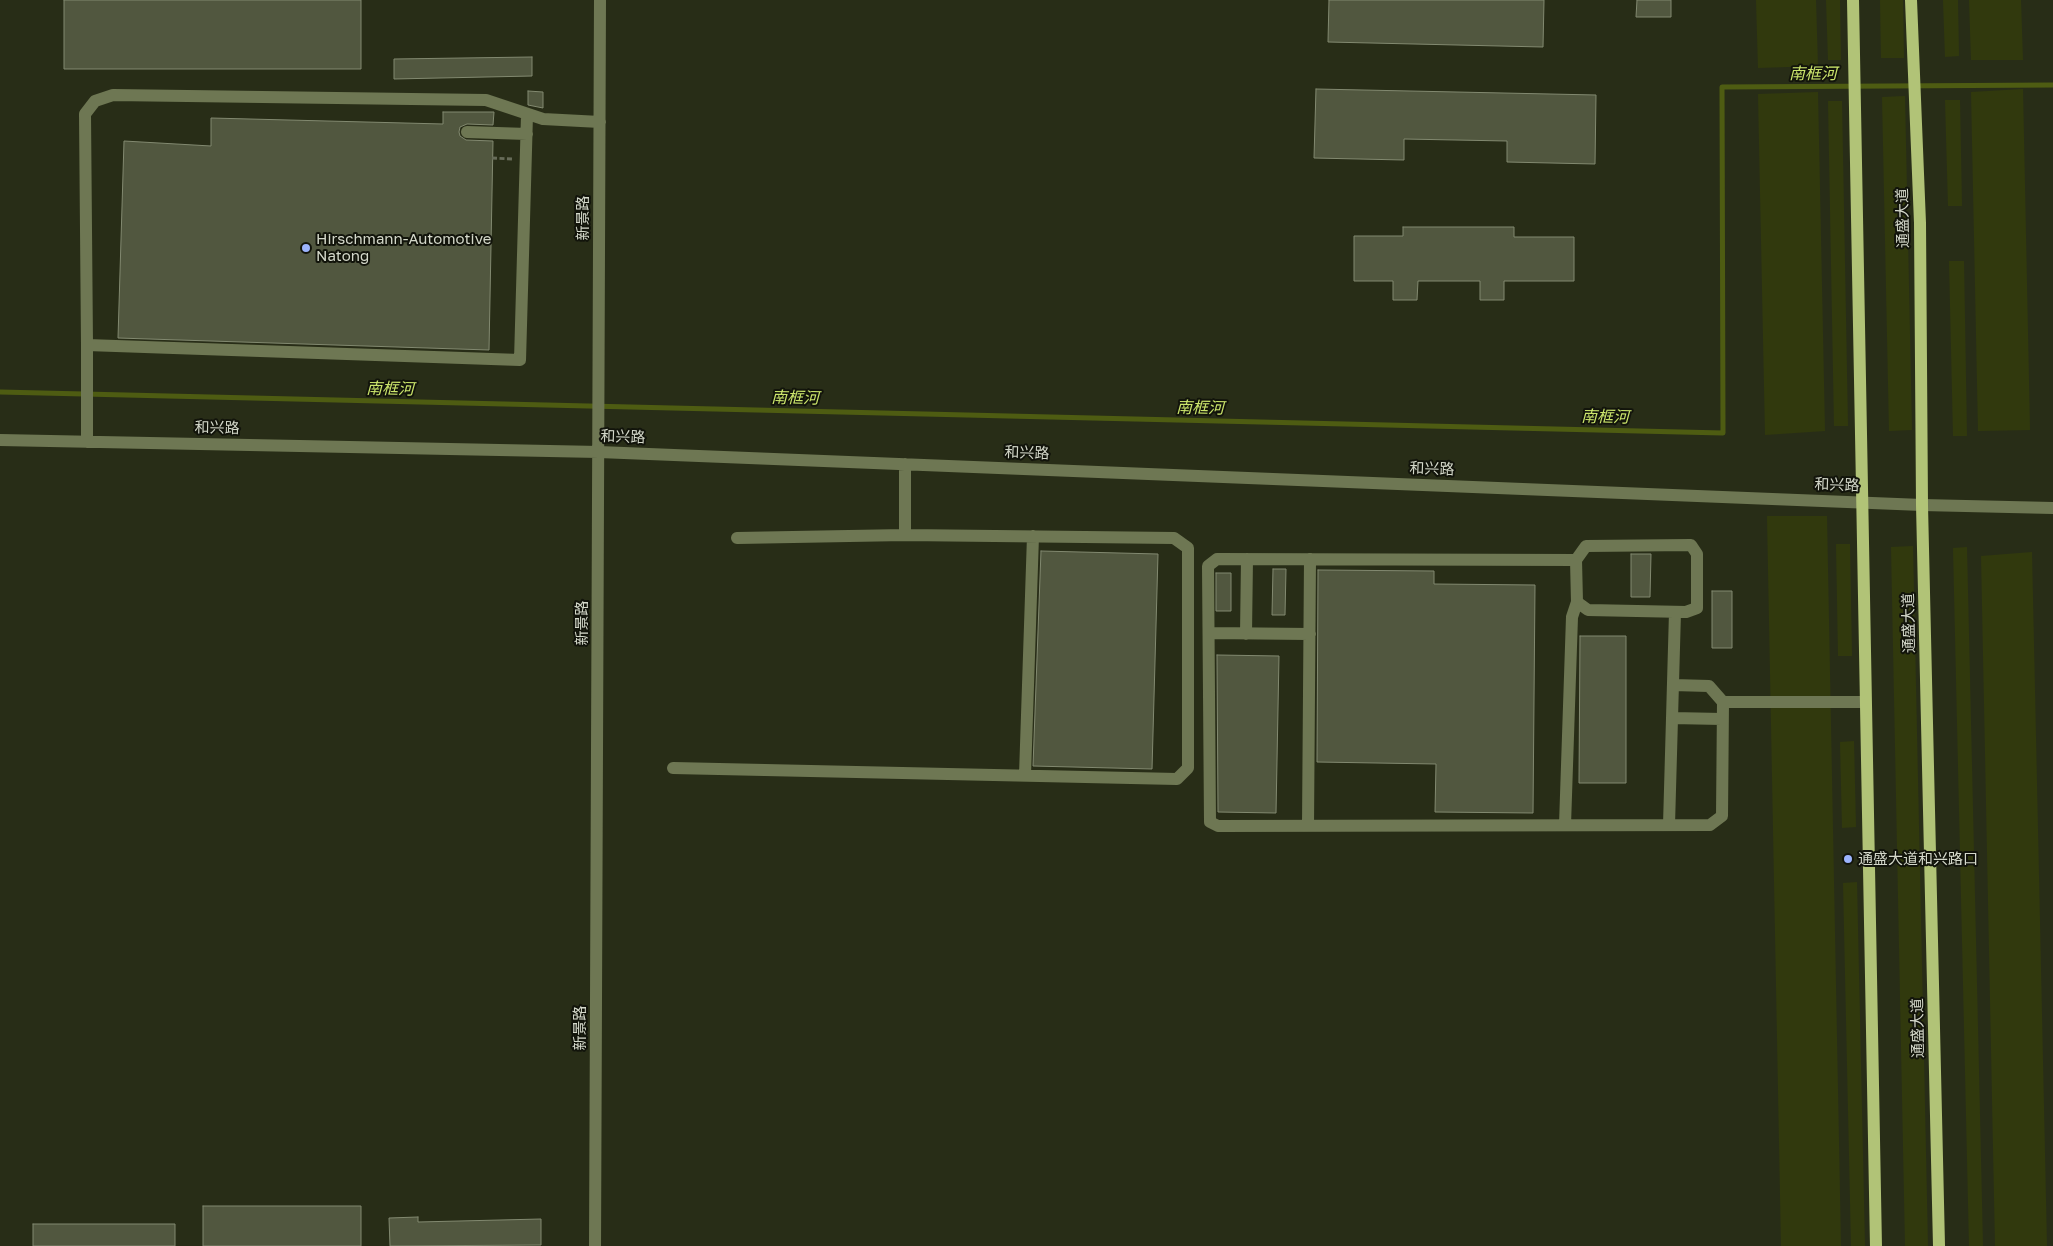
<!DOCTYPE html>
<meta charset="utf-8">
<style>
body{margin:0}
canvas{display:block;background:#282d17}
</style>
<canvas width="2053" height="1246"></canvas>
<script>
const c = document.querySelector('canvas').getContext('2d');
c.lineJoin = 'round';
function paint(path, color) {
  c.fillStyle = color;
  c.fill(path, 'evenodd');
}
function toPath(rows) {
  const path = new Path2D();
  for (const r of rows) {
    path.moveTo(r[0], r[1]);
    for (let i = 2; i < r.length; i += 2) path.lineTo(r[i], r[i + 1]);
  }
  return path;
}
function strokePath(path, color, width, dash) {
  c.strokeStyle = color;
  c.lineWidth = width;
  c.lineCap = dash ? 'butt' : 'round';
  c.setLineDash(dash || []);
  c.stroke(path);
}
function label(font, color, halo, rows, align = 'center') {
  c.font = font + ' "Golos Text","Noto Sans SC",sans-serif';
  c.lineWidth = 4;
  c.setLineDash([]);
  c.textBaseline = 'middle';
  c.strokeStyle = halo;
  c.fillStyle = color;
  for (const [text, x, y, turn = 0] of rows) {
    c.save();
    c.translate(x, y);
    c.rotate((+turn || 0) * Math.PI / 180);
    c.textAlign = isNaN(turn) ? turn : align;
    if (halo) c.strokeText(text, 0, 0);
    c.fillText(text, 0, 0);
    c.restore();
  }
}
paint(toPath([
 [1756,0,1816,0,1818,66,1758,68],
 [1826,0,1840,0,1841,60,1828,60],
 [1880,0,1903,0,1904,58,1881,58],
 [1943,0,1958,0,1959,56,1945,57],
 [1969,0,2021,0,2023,60,1971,60],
 [2023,89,2030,430,1978,431,1971,92],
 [1818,92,1825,431,1765,435,1758,94],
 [1905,96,1912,430,1889,431,1882,97],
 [1945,100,1960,100,1962,206,1948,206],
 [1828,101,1842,101,1848,426,1834,426],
 [1949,261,1964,261,1967,436,1953,436],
 [1767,516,1827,516,1841,1246,1781,1246],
 [1836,544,1850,544,1852,656,1838,656],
 [1913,546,1928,1246,1905,1246,1891,547],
 [1967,547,1983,1246,1969,1246,1953,548],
 [2032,552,2047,1246,1995,1246,1981,556],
 [1854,741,1856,827,1842,828,1840,742],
 [1857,882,1865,1246,1851,1246,1843,883]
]), '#31390d');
strokePath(toPath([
 [0,392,1723,433,1722,87,2053,85]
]), '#4e5c12', 5);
const building = toPath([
 [64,0,361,0,361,69,64,69,64,0],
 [1329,0,1544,0,1543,47,1328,42,1329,0],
 [1637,0,1671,0,1671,17,1636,17,1637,0],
 [532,57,532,76,394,79,394,59,532,57],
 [1316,89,1596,95,1595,164,1507,162,1507,141,1404,139,1404,160,1314,158,1316,89],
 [528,91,543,92,543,108,528,105,528,91],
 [443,112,494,112,493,125,467,124,460,127,459,132,460,136,466,140,493,141,489,350,118,338,124,141,211,146,211,118,443,124,443,112],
 [1403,227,1514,227,1514,237,1574,237,1574,281,1504,281,1504,300,1480,300,1480,281,1418,281,1417,300,1393,300,1393,281,1354,281,1354,236,1403,236,1403,227],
 [1041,551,1158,554,1152,769,1033,766,1041,551],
 [1631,554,1651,554,1650,597,1631,597,1631,554],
 [1273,569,1286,569,1285,615,1272,615,1273,569],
 [1318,570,1434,571,1434,584,1535,585,1533,813,1435,812,1436,764,1317,762,1318,570],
 [1216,573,1231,573,1231,611,1216,611,1216,573],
 [1712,591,1732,591,1732,648,1712,648,1712,591],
 [1580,636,1626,636,1626,783,1579,783,1580,636],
 [1217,655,1279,656,1276,813,1218,812,1217,655],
 [203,1206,361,1206,361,1246,203,1246,203,1206],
 [418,1217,418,1222,541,1219,541,1245,390,1246,389,1218,418,1217],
 [33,1224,175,1224,175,1246,33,1246,33,1224]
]);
paint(building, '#51573f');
strokePath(building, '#828970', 1);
strokePath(toPath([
 [492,158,512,159]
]), '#676c59', 3, [5, 2.5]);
strokePath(toPath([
 [527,115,520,360,87,345,85,114,95,101,113,95,486,100,543,119,600,122],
 [467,132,527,134],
 [87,345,87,442],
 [0,440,599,452,1922,505,2053,508],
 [905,535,905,464],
 [1576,560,1577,602,1588,610,1686,612,1697,608,1697,554,1691,545,1586,546,1576,560,1217,559,1208,566,1210,822,1218,826,1710,825,1722,816,1723,702,1865,702],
 [1209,633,1310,634],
 [1246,634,1247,559],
 [1673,685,1709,686,1723,702],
 [1672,718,1722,719],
 [673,768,1177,779,1188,768,1188,548,1174,538,905,535,737,538],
 [1025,775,1033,536],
 [1565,825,1572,617,1577,602],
 [1669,825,1675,612],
 [1308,826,1310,559],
 [595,1246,600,0]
]), '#6e7753', 12);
strokePath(toPath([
 [1853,0,1876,1246],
 [1911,0,1920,223,1922,505,1939,1246]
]), '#b1c377', 12);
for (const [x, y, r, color] of [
 [306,248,5,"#9cb4fd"],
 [1848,859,5,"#9cb4fd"]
]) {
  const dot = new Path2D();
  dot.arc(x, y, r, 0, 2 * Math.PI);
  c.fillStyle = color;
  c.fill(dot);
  strokePath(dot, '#12140b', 2);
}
label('15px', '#d4d8ca', '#12140b', [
 ["新景路",583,218,-90],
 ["通盛大道",1903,218,-91],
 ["和兴路",217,428,1],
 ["和兴路",623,437,2],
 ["和兴路",1027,453,2],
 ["和兴路",1432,469,2],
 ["和兴路",1837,485,2],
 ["新景路",582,623,-90],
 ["通盛大道",1909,623,-91],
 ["新景路",580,1028,-90],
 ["通盛大道",1918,1028,-91]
]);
label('15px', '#d4d8ca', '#12140b', [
 ["Hirschmann-Automotive",316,239],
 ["Natong",316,256],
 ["通盛大道和兴路口",1858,859]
], 'left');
label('italic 16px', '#cce66c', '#12140b', [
 ["南框河",1813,74],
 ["南框河",390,389,1],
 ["南框河",795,398,1],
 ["南框河",1200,408,1],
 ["南框河",1605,417,1]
]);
</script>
